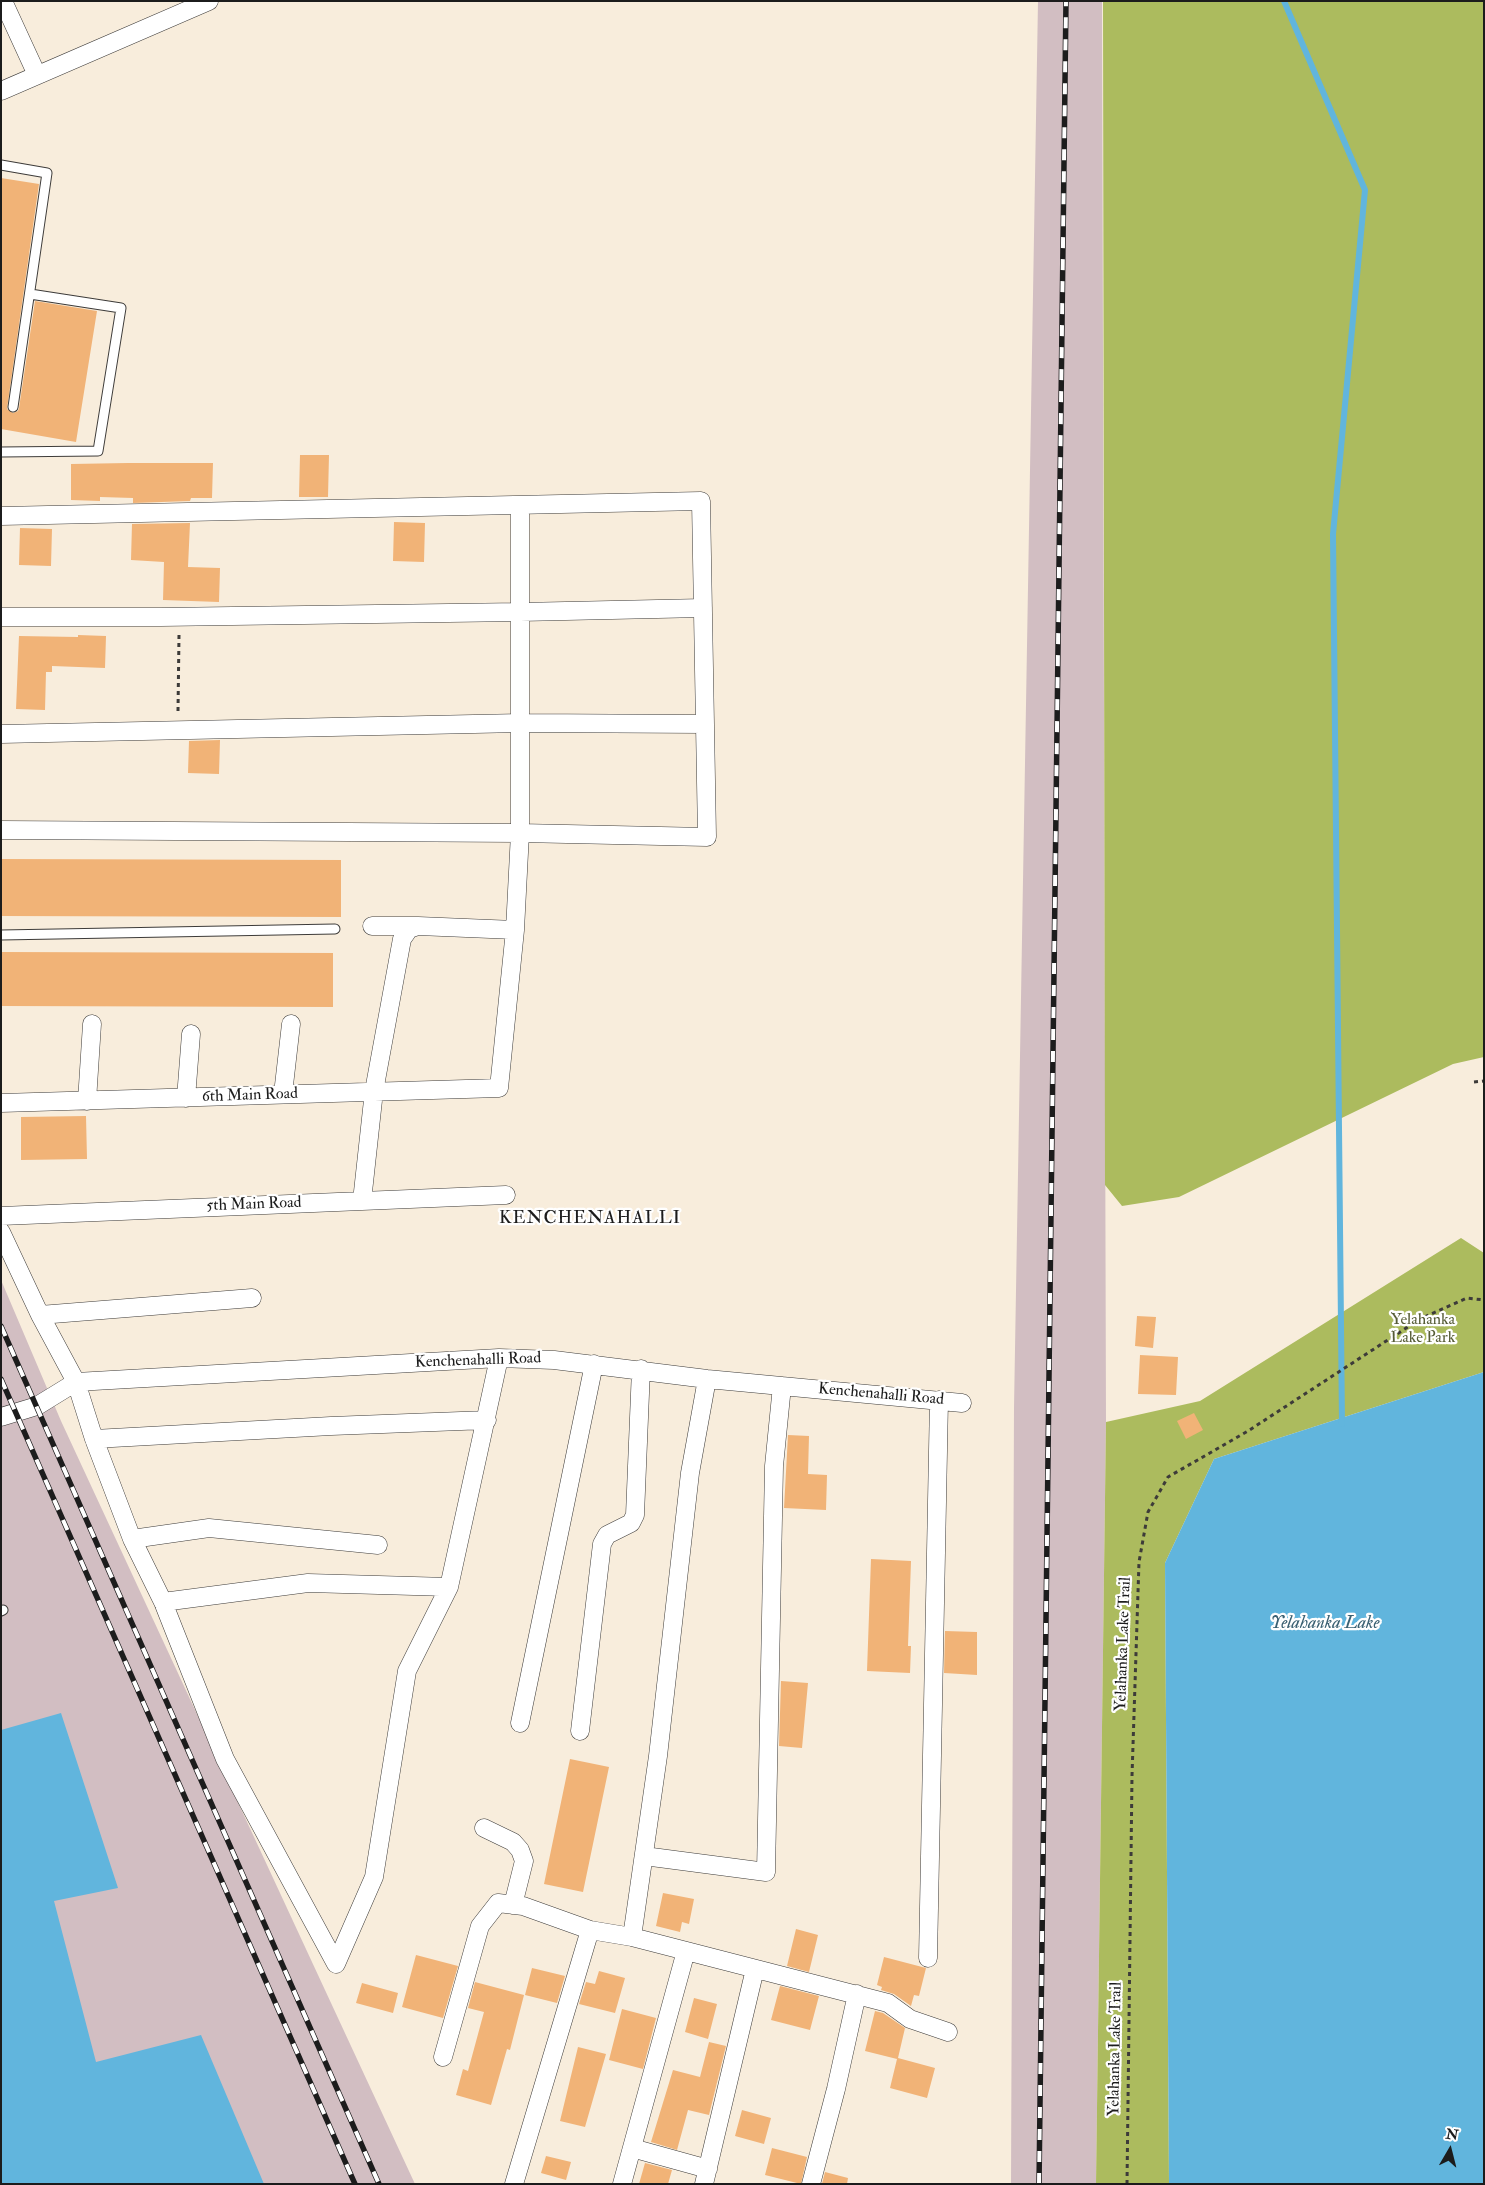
<!DOCTYPE html>
<style>
body{margin:0}
#map{position:relative;width:1485px;height:2185px;overflow:hidden;background:#f8eddc;font-family:"IM FELL Double Pica",serif}
canvas{display:block}
.frame{position:absolute;inset:0;border:2px solid #1c1c1c;pointer-events:none}
.north{position:absolute;left:1425px;top:2125px;width:50px;height:50px;-webkit-text-stroke:4px #fff;paint-order:stroke;rotate:8deg;font-size:14px;font-weight:700;line-height:20px;text-align:center;color:#1c1c1c}
.north::after{content:'';display:block;margin:auto;width:18px;height:22px;background:#1c1c1c;clip-path:polygon(50% 0,100% 100%,50% 72%,0 100%)}
</style>
<div id="map">
<canvas width="1485" height="2185"></canvas>
<div class="frame"></div>
<div class="north">N</div>
</div>
<script>
const c = document.querySelector('canvas').getContext('2d');
c.lineJoin = 'round';
function paint(path, color) {
  c.fillStyle = color;
  c.fill(path, 'evenodd');
}
function toPath(rows) {
  const path = new Path2D();
  for (const r of rows) {
    path.moveTo(r[0], r[1]);
    for (let i = 2; i < r.length; i += 2) path.lineTo(r[i], r[i + 1]);
  }
  return path;
}
function strokePath(path, color, width, dash) {
  c.strokeStyle = color;
  c.lineWidth = width;
  c.lineCap = dash ? 'butt' : 'round';
  c.setLineDash(dash || []);
  c.stroke(path);
}
function label(font, color, halo, rows, align = 'center') {
  c.font = font + ' "IM FELL Double Pica",serif';
  c.lineWidth = 4.5;
  c.setLineDash([]);
  c.textBaseline = 'middle';
  c.strokeStyle = halo;
  c.fillStyle = color;
  for (const [text, x, y, turn = 0] of rows) {
    c.save();
    c.translate(x, y);
    c.rotate((+turn || 0) * Math.PI / 180);
    c.textAlign = isNaN(turn) ? turn : align;
    if (halo) c.strokeText(text, 0, 0);
    c.fillText(text, 0, 0);
    c.restore();
  }
}
paint(toPath([
 [1038,1,1102,1,1106,1422,1096,2184,1011,2184,1014,1407],
 [1,1280,61,1421,415,2184,1,2184]
]), '#d2bec2');
paint(toPath([
 [1103,1,1484,1,1484,1057,1453,1064,1179,1197,1122,1206,1105,1185],
 [1461,1238,1484,1253,1484,1372,1214,1459,1165,1563,1169,2184,1096,2184,1106,1422,1200,1401]
]), '#acbb5e');
paint(toPath([
 [1484,1372,1484,2184,1169,2184,1165,1563,1214,1459],
 [61,1713,118,1888,54,1901,96,2062,201,2035,264,2184,1,2184,1,1730]
]), '#61b5dd');
strokePath(toPath([
 [1284,1,1365,190,1333,534,1342,1424]
]), '#61b5dd', 6);
paint(toPath([
 [1,178,39,184,7,409,13,413,18,411,19,408,35,301,97,311,76,442,1,429],
 [300,455,329,455,328,497,299,497],
 [128,463,213,463,212,498,191,498,190,501,133,503,133,498,100,497,100,501,71,500,71,464],
 [394,522,425,523,424,562,393,561],
 [190,523,188,567,220,568,219,602,163,600,164,562,131,560,132,524],
 [20,528,52,529,51,566,19,565],
 [78,635,106,636,105,668,52,666,52,672,46,672,45,710,16,709,19,636,78,637],
 [220,740,219,774,188,773,189,741],
 [1,859,341,860,341,917,1,916],
 [1,952,333,953,333,1007,1,1006],
 [86,1116,87,1159,21,1160,21,1117],
 [1137,1316,1156,1317,1153,1348,1135,1346],
 [1140,1355,1178,1357,1176,1395,1138,1394],
 [1194,1413,1203,1430,1186,1439,1177,1421],
 [788,1435,809,1436,808,1474,827,1475,826,1510,784,1508],
 [871,1559,911,1561,908,1646,911,1646,910,1673,867,1671],
 [945,1631,977,1632,977,1675,944,1673],
 [781,1681,808,1683,802,1748,779,1746],
 [570,1759,609,1767,583,1892,544,1884],
 [663,1893,694,1899,689,1924,682,1922,680,1932,656,1926],
 [796,1929,818,1935,809,1972,787,1966],
 [416,1955,458,1966,443,2018,402,2007],
 [884,1957,926,1968,919,1996,914,1995,911,2006,894,1994,881,1990,882,1987,877,1985],
 [532,1968,565,1976,557,2003,525,1995],
 [599,1971,625,1978,615,2013,579,2004,586,1982,595,1984],
 [475,1982,524,1995,510,2050,507,2049,491,2105,456,2095,463,2069,468,2071,484,2012,468,2008],
 [362,1983,398,1993,393,2013,356,2003],
 [780,1986,819,1996,810,2030,771,2020],
 [694,1998,717,2004,708,2039,685,2032],
 [622,2009,656,2018,643,2069,609,2060],
 [875,2011,883,2013,905,2028,898,2058,935,2068,927,2098,890,2088,897,2059,865,2051],
 [709,2042,726,2046,709,2115,688,2110,677,2150,651,2142,673,2070,700,2077],
 [578,2047,606,2054,585,2127,560,2121],
 [742,2110,771,2118,764,2144,735,2136],
 [772,2148,807,2157,801,2184,765,2175],
 [546,2156,571,2162,566,2180,541,2173],
 [645,2163,672,2170,668,2184,639,2184],
 [825,2172,848,2178,847,2184,822,2184]
]), '#f1b377');
const service = toPath([
 [1,165,47,173,13,407],
 [1,452,98,451,121,308,30,294],
 [1,935,335,929],
 [1,1611,3,1610]
]);
const minor = toPath([
 [3,1,37,75],
 [1,91,209,1],
 [1,516,701,501,707,837,520,833,1,830],
 [1,617,161,617,520,612,520,505],
 [1,734,521,723,705,724],
 [372,926,418,926],
 [283,1094,291,1024],
 [186,1098,191,1034],
 [87,1101,92,1024],
 [1,1103,499,1088,515,930,520,833,520,612,703,608],
 [362,1201,374,1091,402,939,409,929,418,926,515,930],
 [1,1216,506,1195],
 [1,1232,40,1315,76,1382,94,1439,132,1539,163,1602,225,1759,336,1964,374,1877,407,1671,449,1587,499,1358],
 [40,1315,252,1298],
 [707,1379,690,1473,658,1756,632,1937,888,2003,910,2019,948,2032],
 [1,1417,37,1406,76,1382,499,1358,554,1360,707,1379,962,1403],
 [94,1439,331,1426,487,1420],
 [132,1539,209,1528,378,1545],
 [163,1602,308,1583,449,1587],
 [520,1723,594,1364],
 [580,1731,602,1544,607,1535,631,1523,635,1515,641,1369],
 [484,1828,513,1842,520,1850,524,1861,513,1905],
 [644,1856,766,1872,774,1466,782,1386],
 [928,1958,939,1400],
 [443,2057,480,1926,498,1903,523,1906,590,1930],
 [632,2148,708,2169],
 [514,2184,590,1930,632,1937],
 [622,2184,686,1951],
 [704,2184,755,1969],
 [811,2184,836,2089,857,1994]
]);
strokePath(service, '#3d3b39', 11);
strokePath(minor, '#3d3b39', 19);
strokePath(toPath([
 [178,711,179,635],
 [1474,1082,1484,1081],
 [1127,2184,1132,1776,1139,1562,1148,1512,1168,1477,1248,1431,1420,1319,1467,1298,1484,1300]
]), '#3d3b39', 3, [4, 4]);
strokePath(service, '#fff', 9);
strokePath(minor, '#fff', 18);
const rail = toPath([
 [1,1326,379,2184],
 [1,1379,355,2184],
 [1039,2184,1066,1]
]);
strokePath(rail, '#1c1c1c', 5.5);
strokePath(rail, '#fff', 4, [11]);
label('16px', '#1c1c1c', '#fff', [
 ["6th Main Road",250,1096,-2],
 ["5th Main Road",254,1205,-2],
 ["Kenchenahalli Road",478,1361,-2],
 ["Kenchenahalli Road",881,1395,5],
 ["Yelahanka Lake Trail",1124,1644,-88],
 ["Yelahanka Lake Trail",1116,2049,-89]
]);
label('16px', '#565c36', '#fff', [
 ["Yelahanka",1423,1321],
 ["Lake Park",1423,1339]
]);
c.letterSpacing = '1px';
label('18px', '#1c1c1c', '#fff', [
 ["KENCHENAHALLI",590,1219]
]);
c.letterSpacing = '0px';
label('italic 18px', '#3b6173', '#fff', [
 ["Yelahanka Lake",1325,1624]
]);
</script>
